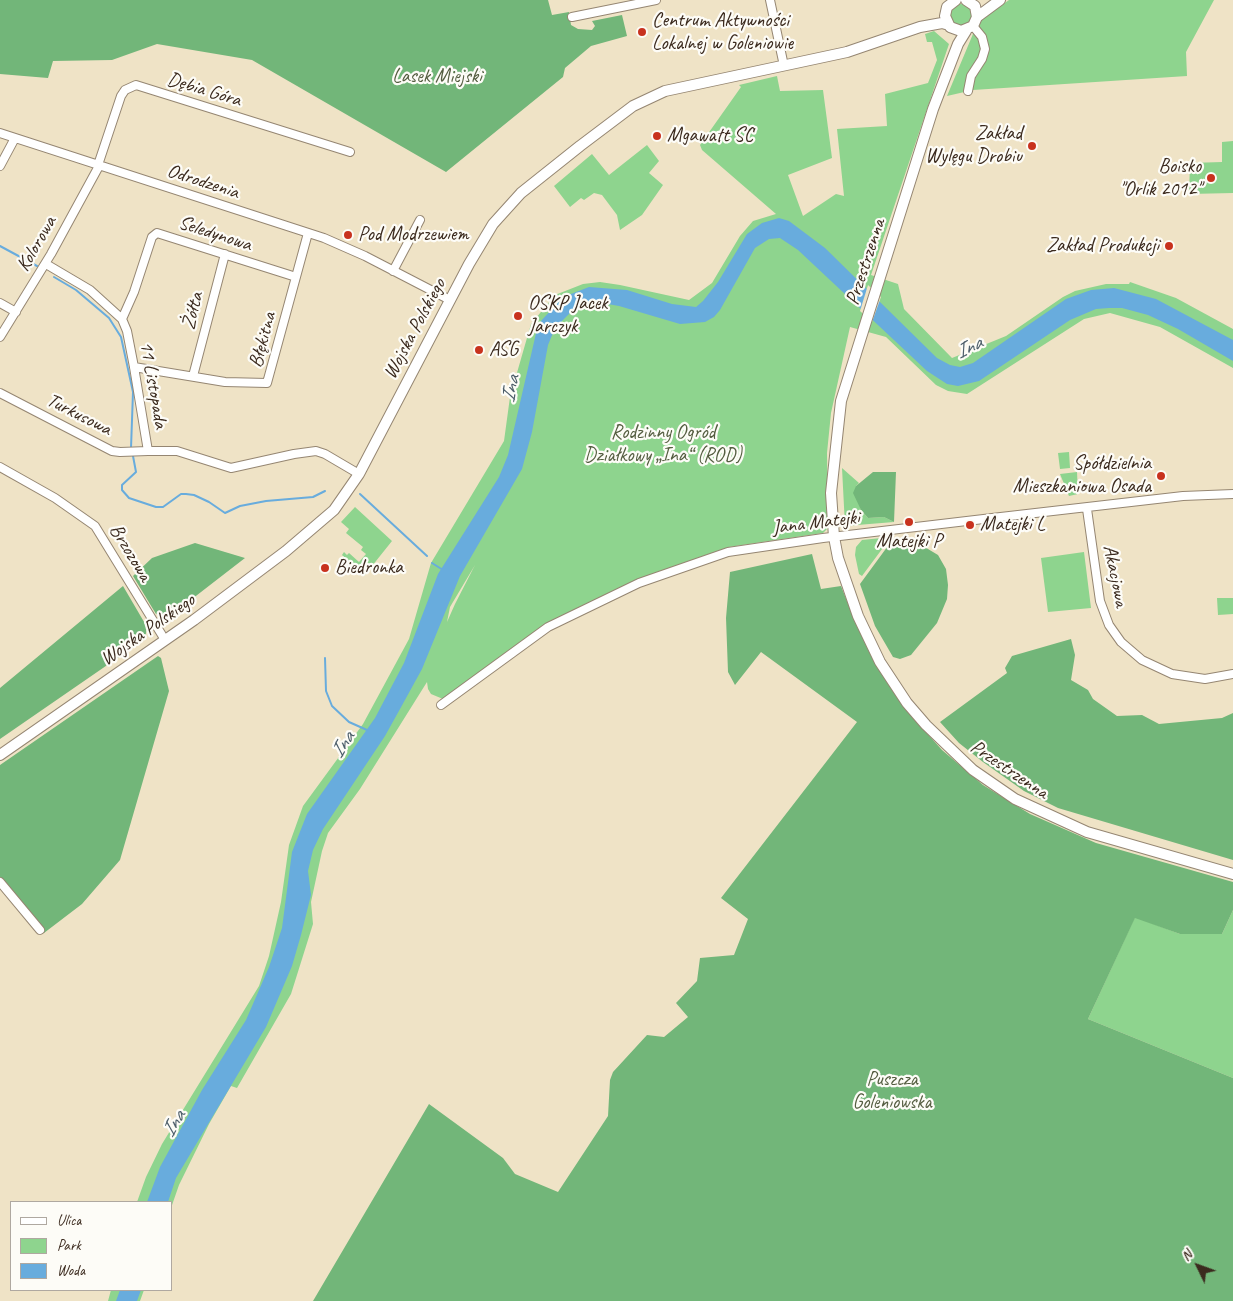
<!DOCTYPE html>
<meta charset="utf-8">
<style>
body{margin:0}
#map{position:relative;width:1233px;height:1301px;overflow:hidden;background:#efe3c6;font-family:Caveat,sans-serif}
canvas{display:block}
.legend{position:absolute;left:10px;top:1201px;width:162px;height:90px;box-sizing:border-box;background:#fdfcf7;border:1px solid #afa8a0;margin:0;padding:6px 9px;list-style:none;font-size:15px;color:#3b2a1e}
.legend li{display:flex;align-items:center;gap:10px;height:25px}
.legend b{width:25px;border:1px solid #afa8a0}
.north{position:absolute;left:1173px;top:1241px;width:50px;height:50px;-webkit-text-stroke:4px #fdfcf7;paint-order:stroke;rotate:312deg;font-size:14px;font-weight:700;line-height:20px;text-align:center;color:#3b2a1e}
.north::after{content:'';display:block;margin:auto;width:18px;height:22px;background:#3b2a1e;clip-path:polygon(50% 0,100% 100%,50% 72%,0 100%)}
</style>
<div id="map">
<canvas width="1233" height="1301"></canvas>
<ul class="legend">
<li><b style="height:6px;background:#fff"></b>Ulica</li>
<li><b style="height:14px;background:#8ed48e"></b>Park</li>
<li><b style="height:14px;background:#68acdd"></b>Woda</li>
</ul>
<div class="north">N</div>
</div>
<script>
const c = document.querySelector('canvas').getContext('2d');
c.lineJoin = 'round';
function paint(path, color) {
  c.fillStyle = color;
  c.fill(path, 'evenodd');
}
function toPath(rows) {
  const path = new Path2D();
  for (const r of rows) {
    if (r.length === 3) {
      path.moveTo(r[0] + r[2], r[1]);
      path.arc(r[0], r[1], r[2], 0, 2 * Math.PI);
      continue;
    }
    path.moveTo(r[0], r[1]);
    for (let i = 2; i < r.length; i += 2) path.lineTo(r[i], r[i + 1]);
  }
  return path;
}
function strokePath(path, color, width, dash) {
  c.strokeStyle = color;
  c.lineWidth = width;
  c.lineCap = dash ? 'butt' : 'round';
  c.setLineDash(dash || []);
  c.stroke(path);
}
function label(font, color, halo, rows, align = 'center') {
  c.font = font + ' Caveat,sans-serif';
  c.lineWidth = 4.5;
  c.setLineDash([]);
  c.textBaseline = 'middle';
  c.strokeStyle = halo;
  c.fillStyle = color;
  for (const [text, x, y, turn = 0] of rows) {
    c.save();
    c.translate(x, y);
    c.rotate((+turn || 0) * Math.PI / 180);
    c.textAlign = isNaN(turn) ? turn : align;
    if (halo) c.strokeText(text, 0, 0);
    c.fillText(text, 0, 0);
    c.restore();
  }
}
paint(toPath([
 [1009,0,1214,0,1186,52,1187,76,973,90,947,96,978,22],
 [961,15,11],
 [934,31,949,44,871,275,898,284,904,309,952,358,1006,336,1063,297,1075,291,1106,284,1129,284,1130,282,1176,298,1233,329,1233,368,1160,327,1110,313,1084,319,967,394,948,391,936,385,886,337,850,327,831,413,827,453,828,528,823,533,729,547,652,574,541,627,443,699,431,694,428,689,427,682,360,789,328,833,322,851,311,902,313,924,291,994,237,1088,231,1086,209,1124,179,1185,171,1208,171,1202,137,1202,146,1177,162,1144,259,986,269,956,281,902,289,845,303,806,363,724,409,639,431,563,504,441,510,397,531,324,555,295,583,284,600,282,620,285,689,300,712,283,740,236,753,221,776,214,702,150,700,145,741,87,739,85,777,76,780,91,823,90,832,158,788,175,803,216,836,194,844,196,837,129,887,126,885,94,928,83,937,60,932,42,927,42,925,34],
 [475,565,455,604,447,622,450,607],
 [1233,141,1233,193,1189,194,1190,163,1222,162,1222,142],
 [647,145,659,161,649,173,663,185,642,215,620,230,617,215,602,195,594,193,584,200,581,198,570,207,554,186,592,154,609,175],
 [1069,452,1070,468,1060,469,1058,453],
 [842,468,859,483,856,486,861,510,868,518,884,517,894,522,845,526],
 [1077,472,1078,494,1069,496,1060,474],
 [355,507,392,541,364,576,342,555,344,552,347,555,349,553,359,562,366,554,361,550,363,547,346,533,349,529,341,522],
 [891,537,862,576,859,574,855,555,856,547,862,540],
 [1084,552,1091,608,1048,612,1041,558],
 [1233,598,1233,614,1218,615,1217,598],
 [1233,910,1233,1078,1088,1019,1135,917,1180,934,1222,934],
 [111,1290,144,1290,140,1301,108,1301]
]), '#8ed48e');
paint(toPath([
 [0,0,548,0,552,15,569,12,571,25,578,29,592,30,595,26,592,21,622,15,627,36,591,46,565,68,563,77,446,172,252,60,157,44,112,60,53,61,48,78,0,74],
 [873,472,896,472,894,522,884,517,868,518,861,510,853,493,856,486],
 [893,539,918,543,938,555,946,569,948,585,947,599,937,623,911,655,900,659,893,657,875,626,860,584],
 [195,543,245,558,170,616,156,614,133,576,152,558],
 [812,554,821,589,841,586,855,621,879,670,908,712,942,750,983,785,1030,814,1096,843,1233,882,1233,910,1222,934,1180,934,1135,918,1088,1019,1233,1078,1233,1301,313,1301,429,1104,503,1158,515,1174,558,1192,608,1116,610,1080,613,1072,647,1035,664,1037,688,1017,676,1003,697,981,700,958,734,955,748,919,721,898,857,722,761,652,735,685,728,672,726,618,730,572],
 [123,586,147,627,145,639,0,739,0,688],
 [1071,639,1075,655,1071,680,1088,690,1093,699,1117,716,1142,715,1159,724,1222,718,1233,713,1233,860,1058,808,1024,791,983,762,959,743,940,722,1007,673,1005,668,1012,656],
 [158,656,161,658,169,691,120,860,82,904,44,933,0,877,0,765]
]), '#72b679');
paint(toPath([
 [779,218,789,221,825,248,937,358,950,365,960,367,973,363,1066,299,1091,290,1114,288,1156,299,1233,340,1233,361,1178,329,1148,315,1122,308,1109,308,1096,309,1070,320,979,381,958,386,947,384,927,371,798,250,780,238,769,239,755,248,720,310,714,317,705,322,680,324,619,306,602,303,587,302,576,307,555,328,548,345,532,432,522,469,460,576,422,669,400,709,385,736,323,829,313,850,308,871,311,895,301,935,292,966,266,1027,176,1178,168,1202,147,1202,160,1167,202,1090,246,1020,269,967,282,928,292,852,307,814,375,718,404,663,438,574,499,477,508,455,537,329,541,321,563,297,589,287,627,290,672,304,696,307,703,301,718,282,747,234,762,223],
 [120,1290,141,1290,137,1301,116,1301]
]), '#68acdd');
paint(toPath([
 [868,285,881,297,872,322,860,311]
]), '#efe3c6');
strokePath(toPath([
 [0,246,37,266],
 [54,277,76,290,109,318,121,337,133,392,131,448],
 [133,456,136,472,122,485,122,490,129,498,156,507,163,507,181,494,186,494,194,495,209,502,225,513,240,506,266,501,313,497,325,491],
 [360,494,427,556],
 [432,563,443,570],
 [325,658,326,691,332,706,349,722,367,730]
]), '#68acdd', 2);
const minor = toPath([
 [770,0,784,66],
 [572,17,656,0],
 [968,91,971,76,982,59,985,49,982,37,973,26],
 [0,133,324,238,365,256,450,300],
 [98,165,121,96,125,90,136,85,350,152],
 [0,166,15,138],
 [46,264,90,290,122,319,127,331,134,367,148,451,177,451,231,468,294,454,316,451,325,454,359,474],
 [393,271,420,220],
 [0,303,16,312],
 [122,319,134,292,152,237,157,233,296,277],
 [0,337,51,254,99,166],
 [134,367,225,382,267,383,308,233],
 [193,376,225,254],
 [0,393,112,451,120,452,148,451],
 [0,467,55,498,95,526,165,640],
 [1087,509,1100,601,1109,625,1121,642,1142,660,1172,674,1205,679,1233,674],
 [441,705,548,627,639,583,728,552,823,538,992,518,1183,496,1233,494],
 [0,882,40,930]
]);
const tertiary = toPath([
 [956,0,947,7,945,16,950,27,961,31,973,26,977,17,975,6,966,0],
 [977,17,1000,0],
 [966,31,958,44,933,109,841,401,831,493,834,537,838,558,858,616,880,662,907,703,926,725,973,770,1015,799,1087,832,1233,874],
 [0,755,194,620,286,551,334,510,359,474,469,264,493,224,521,193,580,146,633,106,665,91,847,52,920,27,942,23,949,25]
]);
strokePath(minor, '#958672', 10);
strokePath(tertiary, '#958672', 12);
strokePath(minor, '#fff', 8);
strokePath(tertiary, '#fff', 10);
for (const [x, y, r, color] of [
 [642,32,5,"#c8321e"],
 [657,136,5,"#c8321e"],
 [1032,146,5,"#c8321e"],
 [1211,178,5,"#c8321e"],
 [348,235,5,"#c8321e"],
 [1169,246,5,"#c8321e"],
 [518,316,5,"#c8321e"],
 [479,350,5,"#c8321e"],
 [1161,476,5,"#c8321e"],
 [909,522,5,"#c8321e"],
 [970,525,5,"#c8321e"],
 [325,568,5,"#c8321e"]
]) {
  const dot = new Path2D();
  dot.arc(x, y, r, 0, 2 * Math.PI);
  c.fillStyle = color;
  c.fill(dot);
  strokePath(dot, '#fdfcf7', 2);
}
label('20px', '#3b2a1e', '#fdfcf7', [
 ["Centrum Aktywności",652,21],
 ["Lokalnej w Goleniowie",652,44],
 ["Zakład",1022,134,"right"],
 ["Wylęgu Drobiu",1022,157,"right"],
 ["Mgawatt SC",667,136],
 ["Boisko",1201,167,"right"],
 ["\"Orlik 2012\"",1201,190,"right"],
 ["Pod Modrzewiem",358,235],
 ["Zakład Produkcji",1159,246,"right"],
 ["OSKP Jacek",528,304],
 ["Jarczyk",528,327],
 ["ASG",489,350],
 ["Spółdzielnia",1151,464,"right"],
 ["Mieszkaniowa Osada",1151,487,"right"],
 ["Matejki L",980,525],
 ["Matejki P",909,542,"center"],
 ["Biedronka",335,568]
], 'left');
label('20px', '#545d40', '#fdfcf7', [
 ["Lasek Miejski",437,77],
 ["Rodzinny Ogród",663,433],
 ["Działkowy „Ina“ (ROD)",663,456],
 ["Puszcza",892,1080],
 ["Goleniowska",892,1103]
]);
label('20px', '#3b2a1e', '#fdfcf7', [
 ["Dębia Góra",204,90,17],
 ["Odrodzenia",203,182,18],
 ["Seledynowa",215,234,18],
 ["Kolorowa",37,244,-60],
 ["Przestrzenna",866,262,-72],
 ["Żółta",193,311,-76],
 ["Wojska Polskiego",415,329,-62],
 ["Błękitna",263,340,-75],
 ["11 Listopada",153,385,80],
 ["Turkusowa",79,415,27],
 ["Jana Matejki",816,523,-7],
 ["Brzozowa",130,553,59],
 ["Akacjowa",1115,576,79],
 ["Wojska Polskiego",148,630,-35],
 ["Przestrzenna",1009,770,34]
]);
label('italic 21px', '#4d5e6a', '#fdfcf7', [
 ["Ina",969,348,-26],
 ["Ina",511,389,-78],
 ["Ina",343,745,-57],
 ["Ina",174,1124,-59]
]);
</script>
